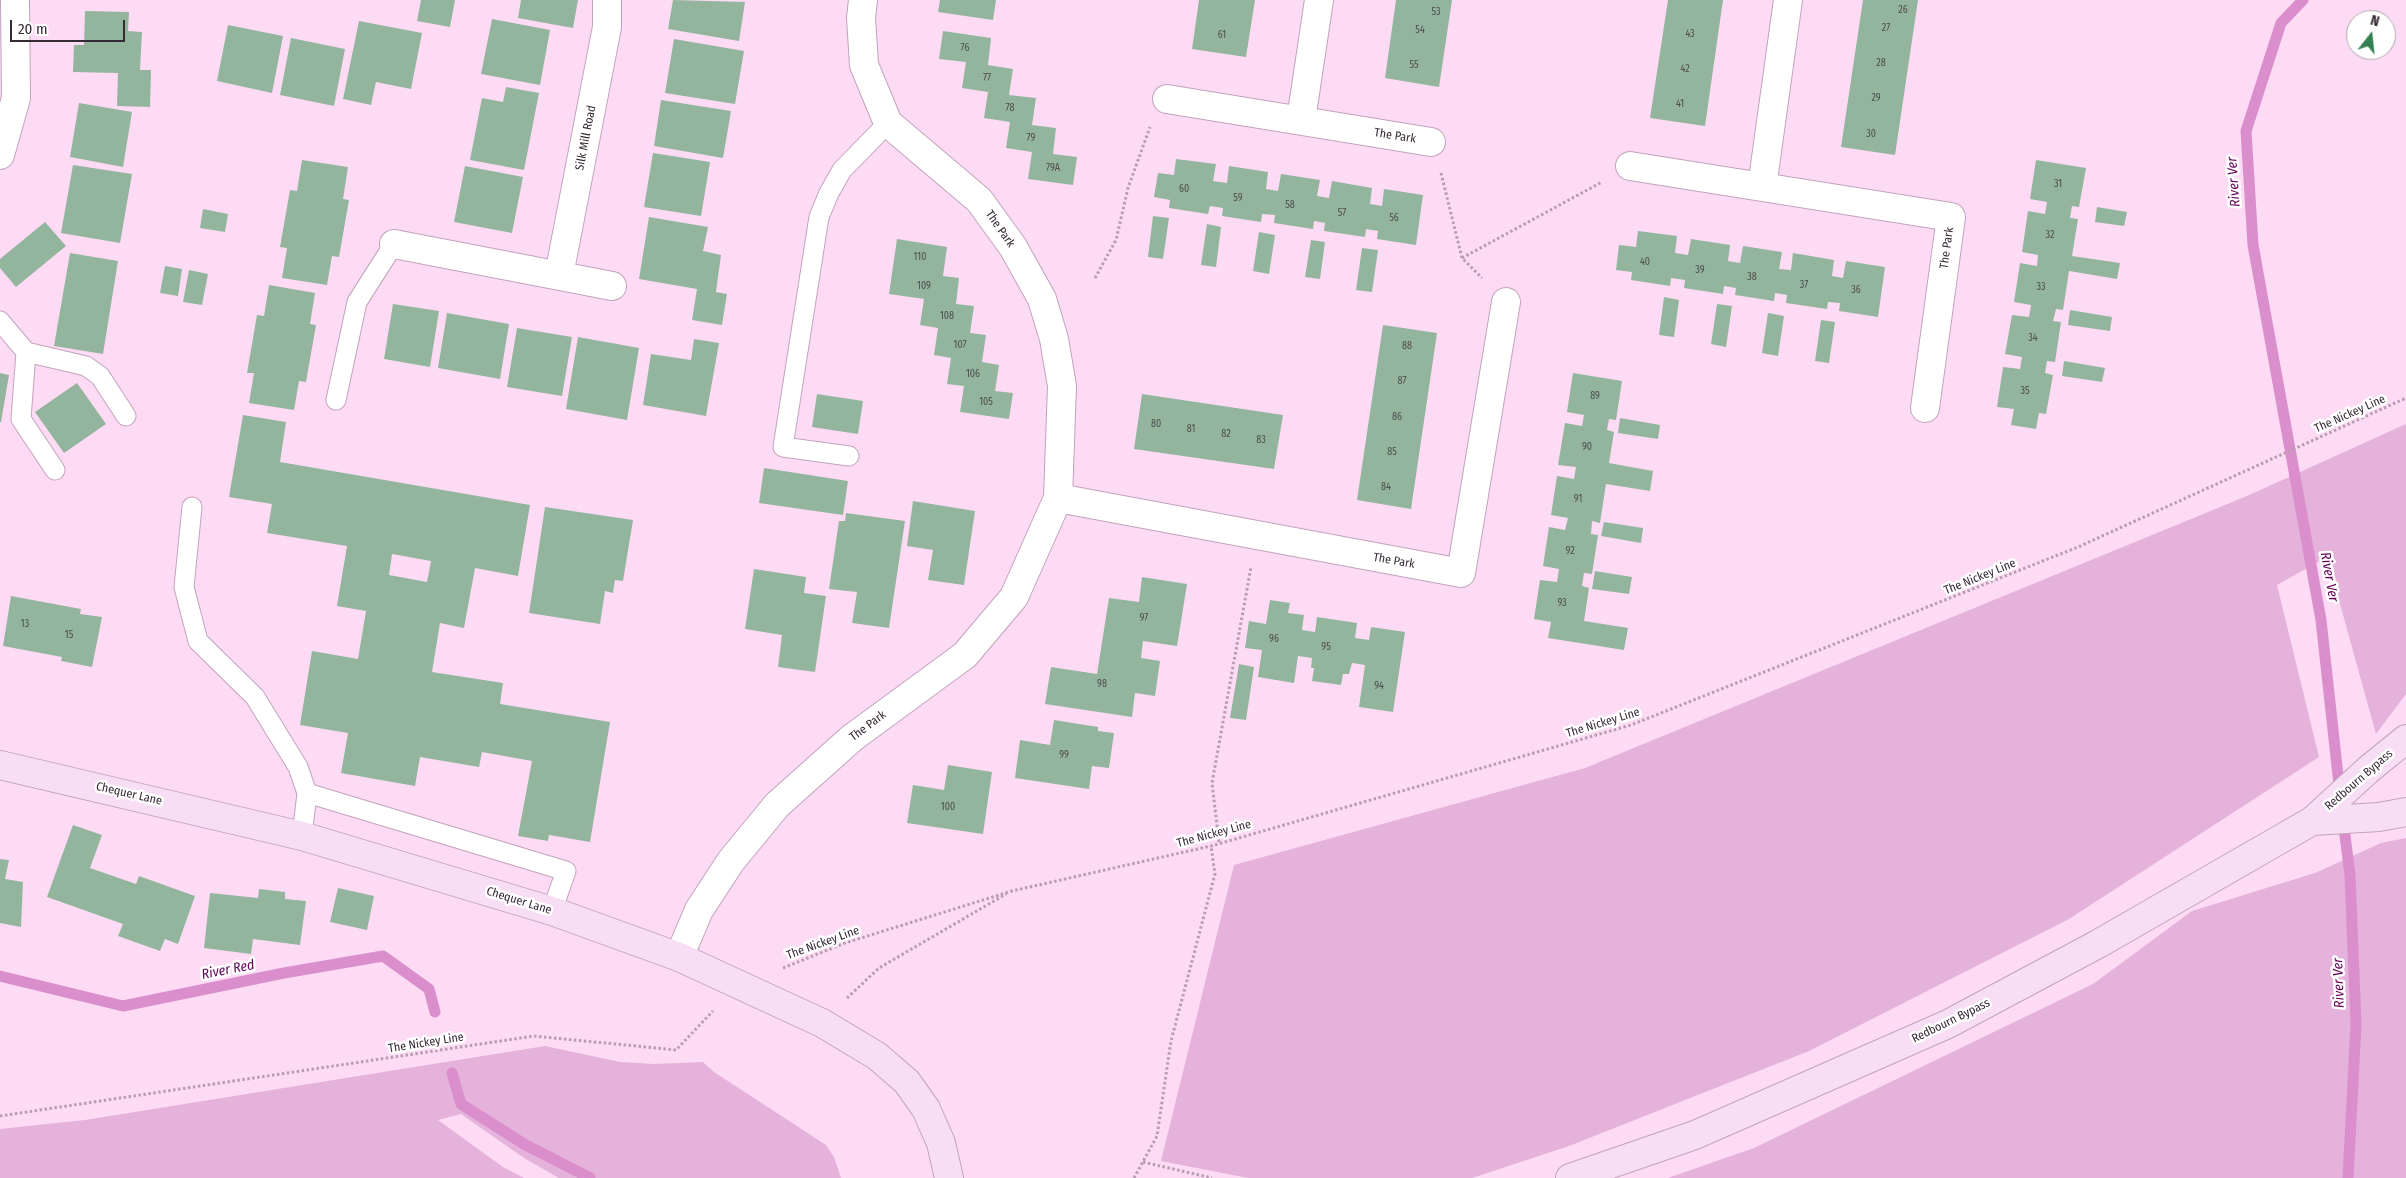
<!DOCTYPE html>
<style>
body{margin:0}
#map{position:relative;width:2406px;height:1178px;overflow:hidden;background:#fddbf5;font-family:"Fira Sans Condensed",sans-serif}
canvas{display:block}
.north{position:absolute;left:2346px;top:10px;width:50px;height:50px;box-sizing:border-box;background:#fff;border:1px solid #afaaae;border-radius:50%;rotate:16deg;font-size:14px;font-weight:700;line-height:20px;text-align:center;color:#362a34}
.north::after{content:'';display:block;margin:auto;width:18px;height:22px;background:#338151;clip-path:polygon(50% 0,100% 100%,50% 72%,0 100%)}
.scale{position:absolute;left:10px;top:20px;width:115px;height:22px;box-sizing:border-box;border:2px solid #362a34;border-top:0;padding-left:6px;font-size:15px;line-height:18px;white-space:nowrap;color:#362a34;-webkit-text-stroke:4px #fff;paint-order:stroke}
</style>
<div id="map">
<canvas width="2406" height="1178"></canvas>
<div class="north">N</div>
<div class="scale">20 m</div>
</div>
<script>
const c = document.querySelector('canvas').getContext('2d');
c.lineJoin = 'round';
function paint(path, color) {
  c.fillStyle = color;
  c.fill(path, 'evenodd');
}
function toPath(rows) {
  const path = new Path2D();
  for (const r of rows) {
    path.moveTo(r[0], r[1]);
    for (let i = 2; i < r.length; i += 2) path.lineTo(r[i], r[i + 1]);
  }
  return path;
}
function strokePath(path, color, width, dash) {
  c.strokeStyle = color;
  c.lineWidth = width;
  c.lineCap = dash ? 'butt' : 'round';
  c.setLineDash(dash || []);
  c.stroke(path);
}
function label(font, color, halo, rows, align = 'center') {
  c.font = font + ' "Fira Sans Condensed",sans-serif';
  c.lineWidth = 5;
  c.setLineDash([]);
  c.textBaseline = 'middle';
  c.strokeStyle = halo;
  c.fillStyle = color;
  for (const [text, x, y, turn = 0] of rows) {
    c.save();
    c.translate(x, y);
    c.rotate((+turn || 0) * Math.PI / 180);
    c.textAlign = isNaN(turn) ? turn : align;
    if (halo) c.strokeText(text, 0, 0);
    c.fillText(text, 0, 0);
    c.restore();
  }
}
paint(toPath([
 [2406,424,2406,694,2376,734,2327,557,2277,585,2319,757,2069,919,1809,1051,1569,1146,1472,1178,1248,1178,1161,1161,1234,865,1585,768,2247,496],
 [2406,838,2406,1178,1668,1178,1754,1148,2093,984,2192,911,2315,873,2381,843],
 [545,1046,620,1062,654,1064,703,1062,714,1072,826,1145,834,1157,841,1178,559,1178,524,1158,461,1114,438,1120,503,1167,524,1178,0,1178,0,1129,85,1120]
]), '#e4b2da');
strokePath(toPath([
 [2303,0,2281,23,2246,131,2253,245,2321,620,2340,794],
 [2343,820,2350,875,2356,1024,2348,1178],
 [0,976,123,1006,284,973,383,956,429,989,435,1012],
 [452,1073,461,1104,524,1144,590,1178]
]), '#da8fcc', 11);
paint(toPath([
 [421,0,455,0,450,27,417,21],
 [521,0,578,0,573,28,518,18],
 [673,0,745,2,739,41,668,29],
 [940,0,996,0,993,20,938,12],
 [1199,0,1255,0,1246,57,1192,49],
 [1396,0,1452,0,1439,87,1385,78],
 [1668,0,1723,0,1705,126,1650,118],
 [1863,0,1918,0,1895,155,1841,147],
 [85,11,129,12,128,31,142,32,140,70,151,70,150,107,117,106,118,73,73,72,74,45,84,45],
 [492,19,550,30,540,85,481,74],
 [359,21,422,33,411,89,376,82,371,105,343,99],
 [228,25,283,36,272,93,217,81],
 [943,31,991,38,988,65,1013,69,1009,95,1036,98,1032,125,1056,128,1053,154,1077,157,1073,185,1028,179,1032,152,1006,148,1010,122,984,118,988,92,962,88,966,62,939,59],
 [291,38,345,49,334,106,280,95],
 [674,39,744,51,735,104,665,93],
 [506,87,539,93,524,170,470,160,482,98,503,102],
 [661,100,731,111,723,158,654,146],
 [79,103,132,112,123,167,70,157],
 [653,153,710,162,701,216,644,207],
 [1176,159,1216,164,1213,181,1227,183,1229,166,1268,172,1266,189,1278,191,1281,174,1320,180,1317,196,1329,198,1332,181,1372,188,1370,204,1382,206,1384,189,1423,195,1416,245,1377,239,1378,231,1366,229,1365,237,1324,231,1325,223,1314,221,1313,229,1274,223,1275,215,1262,214,1261,222,1222,216,1223,208,1210,206,1208,214,1169,208,1170,200,1154,197,1158,173,1174,175],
 [302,160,348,167,343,199,349,200,339,257,332,256,327,285,282,278,287,248,280,247,290,190,297,191],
 [2036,160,2086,168,2079,207,2072,206,2070,218,2078,219,2072,256,2120,263,2117,279,2069,271,2063,310,2056,309,2053,321,2061,322,2055,362,2047,361,2045,373,2053,375,2046,414,2039,413,2036,429,2011,425,2014,409,1997,407,2003,367,2020,369,2022,357,2005,354,2012,315,2029,317,2031,305,2014,302,2020,263,2037,266,2038,255,2022,252,2028,211,2045,214,2047,202,2030,199],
 [73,165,132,174,120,243,61,233],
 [465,166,523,177,512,233,454,222],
 [2097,207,2127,212,2124,226,2095,222],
 [203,209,228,214,225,232,200,228],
 [1153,216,1169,218,1163,259,1148,257],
 [649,217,708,227,703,251,721,255,716,292,727,294,722,325,692,320,697,289,639,279],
 [45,222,66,246,16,287,0,268,0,259],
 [1207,224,1221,227,1216,267,1201,265],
 [1638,231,1677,236,1675,253,1688,255,1691,239,1730,245,1728,261,1740,263,1743,246,1782,252,1779,269,1791,270,1793,253,1834,260,1832,276,1843,278,1846,261,1885,267,1878,317,1839,311,1840,303,1828,302,1827,309,1786,303,1787,295,1775,293,1774,301,1735,295,1736,288,1724,286,1723,294,1684,288,1685,280,1671,278,1670,286,1631,280,1632,272,1616,270,1619,245,1636,247],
 [1259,232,1275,235,1269,274,1253,271],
 [897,239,947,247,943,276,959,278,956,304,974,306,970,333,986,335,982,362,999,365,995,391,1013,393,1009,419,960,412,964,386,947,384,951,358,934,355,938,328,920,325,924,299,889,294],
 [1311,240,1325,242,1320,279,1305,277],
 [1362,248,1378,250,1372,292,1356,290],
 [70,253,118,261,103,354,54,346],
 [165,266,182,269,178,296,160,293],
 [189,270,208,274,202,305,183,302],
 [269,285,315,293,310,324,316,325,306,382,299,381,294,410,249,403,254,373,247,373,257,315,264,316],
 [1664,297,1679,300,1674,337,1659,335],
 [393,304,439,311,430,367,384,359],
 [1717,304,1732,306,1726,347,1711,344],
 [2070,310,2112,317,2110,331,2068,325],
 [447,313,509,324,500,379,438,368],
 [1768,313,1784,316,1778,356,1762,353],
 [1821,320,1835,322,1829,363,1815,361],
 [1383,325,1437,333,1411,509,1357,500],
 [517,328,572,337,562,396,507,387],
 [578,337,639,348,627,420,566,409],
 [694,339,719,343,706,416,643,405,651,354,691,360],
 [2064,361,2105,368,2102,382,2062,376],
 [0,373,9,375,1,422,0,422],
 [1573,373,1622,381,1616,420,1609,419,1607,430,1614,432,1609,463,1653,471,1650,491,1606,484,1600,523,1592,521,1591,534,1598,535,1592,574,1584,573,1582,586,1589,588,1584,621,1628,628,1624,650,1548,638,1551,622,1534,619,1540,580,1557,582,1559,569,1543,566,1549,527,1565,530,1568,518,1551,515,1557,476,1574,479,1576,467,1558,465,1565,423,1582,426,1584,415,1567,412],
 [77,383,106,424,64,453,35,412],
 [817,394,863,401,858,434,812,427],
 [1142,394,1283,415,1274,469,1134,449],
 [243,415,286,422,280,462,530,505,518,576,475,568,464,628,440,623,432,672,503,683,500,704,610,722,590,842,549,835,548,841,518,836,532,761,482,752,479,767,420,757,415,786,341,773,348,733,300,725,312,651,358,659,366,611,337,606,347,546,267,533,272,504,229,497],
 [392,554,431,561,427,582,389,575],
 [1620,418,1660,425,1658,439,1618,433],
 [764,468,848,481,843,515,759,503],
 [913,501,975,511,964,585,928,580,933,550,907,546],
 [545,507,633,520,623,581,615,580,613,593,605,591,600,624,529,613],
 [846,513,905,521,889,628,852,623,857,592,829,589,839,521,845,521],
 [1604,522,1643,528,1641,543,1601,536],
 [754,569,806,577,804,593,826,596,815,672,778,667,782,635,745,629],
 [1595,571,1632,577,1629,594,1592,589],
 [1142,577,1187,584,1177,646,1143,641,1141,658,1160,661,1155,696,1135,693,1132,717,1045,704,1051,667,1097,674,1109,598,1139,602],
 [11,596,81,609,80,614,102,617,92,667,61,661,62,657,3,646],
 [1270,600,1290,603,1288,613,1304,615,1302,630,1315,632,1317,617,1357,623,1355,638,1369,640,1371,627,1405,632,1393,712,1359,707,1365,665,1352,663,1349,674,1343,674,1341,685,1312,681,1314,668,1311,668,1312,658,1298,656,1294,683,1258,677,1262,650,1245,648,1249,621,1266,624],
 [1239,664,1254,667,1246,720,1230,718],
 [1054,720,1098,727,1098,731,1114,733,1109,768,1092,766,1089,789,1015,778,1020,740,1050,745],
 [948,765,992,772,983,834,907,823,913,785,944,790],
 [73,825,102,835,90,868,136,884,139,876,195,896,178,944,165,939,160,951,118,936,123,924,47,897],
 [0,859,9,860,5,879,23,882,21,927,0,923],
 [338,888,374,896,367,930,330,922],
 [259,889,285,892,285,899,306,901,300,945,253,939,251,954,204,948,210,893,258,898]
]), '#94b59d');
const lane = toPath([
 [0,321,26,352,86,366,100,376,126,416],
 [26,352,21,419,55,470],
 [336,400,357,302,394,244],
 [849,456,783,447,819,217,829,193,842,170,888,123],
 [192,507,184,587,198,641,255,697,298,767,307,793,302,836],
 [307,793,566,871,552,911]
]);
const street = toPath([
 [1167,99,1431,142],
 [1301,120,1319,0],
 [0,155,16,98,15,0],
 [1630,166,1951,217,1925,408],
 [1762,187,1788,0],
 [394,244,612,286],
 [559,275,607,27,607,0],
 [1058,498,1461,573,1506,302],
 [679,957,699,910,731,861,777,805,852,738,965,655,1014,597,1058,498,1062,386,1054,339,1042,299,1013,247,979,200,888,123,864,65,861,18,863,0]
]);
const secondary = toPath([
 [0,765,302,836,552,911,679,957,822,1023,877,1056,907,1082,926,1109,941,1143,949,1178],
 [2312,821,2379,817,2406,812],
 [1570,1178,1695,1135,1948,1024,2098,944,2312,821,2369,769,2406,739]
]);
strokePath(lane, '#c2a3bc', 21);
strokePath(street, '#c2a3bc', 30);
strokePath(secondary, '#c2a3bc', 30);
strokePath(toPath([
 [1441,173,1462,258,1482,278],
 [1462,258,1602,182],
 [1095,278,1116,240,1128,188,1150,127],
 [1219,842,1212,783,1251,567],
 [783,968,845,943,1012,891,1211,846,1631,725,2078,547,2406,398],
 [847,998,879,968,1006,894],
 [0,1116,534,1036,676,1050,713,1011],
 [1143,1162,1212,1178],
 [1134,1178,1157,1136,1171,1041,1215,874,1211,846]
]), '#b79db1', 3, [2.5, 2.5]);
strokePath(lane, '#fff', 19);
strokePath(street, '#fff', 28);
strokePath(secondary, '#f8def4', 28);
label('10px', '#4e4d4e', null, [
 ["26",1903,10],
 ["53",1436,12],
 ["27",1886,28],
 ["54",1420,30],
 ["43",1690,34],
 ["61",1222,35],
 ["76",965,48],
 ["28",1881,63],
 ["55",1414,65],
 ["42",1685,69],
 ["77",987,78],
 ["29",1876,98],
 ["41",1680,104],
 ["78",1010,108],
 ["30",1871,134],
 ["79",1031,138],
 ["79A",1053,168],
 ["31",2058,184],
 ["60",1184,189],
 ["59",1238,198],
 ["58",1290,205],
 ["57",1342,213],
 ["56",1394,218],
 ["32",2050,235],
 ["110",920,257],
 ["40",1645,262],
 ["39",1700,270],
 ["38",1752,277],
 ["37",1804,285],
 ["109",924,286],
 ["33",2041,287],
 ["36",1856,290],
 ["108",947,316],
 ["34",2033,338],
 ["107",960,345],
 ["88",1407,346],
 ["106",973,374],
 ["87",1402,381],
 ["35",2025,391],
 ["89",1595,396],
 ["105",986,402],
 ["86",1397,417],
 ["80",1156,424],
 ["81",1191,429],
 ["82",1226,434],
 ["83",1261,440],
 ["90",1587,447],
 ["85",1392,452],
 ["84",1386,487],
 ["91",1578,499],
 ["92",1570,551],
 ["93",1562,603],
 ["97",1144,618],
 ["13",25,624],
 ["15",69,635],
 ["96",1274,639],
 ["95",1326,647],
 ["98",1102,684],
 ["94",1379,686],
 ["99",1064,755],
 ["100",948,807]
]);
label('12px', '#362a34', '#fff', [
 ["The Park",1395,136,9],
 ["Silk Mill Road",586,138,-79],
 ["The Park",1000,229,55],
 ["The Park",1947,248,-82],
 ["The Nickey Line",2350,414,-24],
 ["The Park",1394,561,10],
 ["The Nickey Line",1980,577,-22],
 ["The Nickey Line",1603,723,-17],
 ["The Park",868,726,-37],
 ["Redbourn Bypass",2359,780,-41],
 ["Chequer Lane",129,794,13],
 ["The Nickey Line",1214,834,-15],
 ["Chequer Lane",519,901,17],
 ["The Nickey Line",823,943,-20],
 ["Redbourn Bypass",1951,1021,-26],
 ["The Nickey Line",426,1043,-9]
]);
label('italic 14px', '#610358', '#fff', [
 ["River Ver",2234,182,-94],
 ["River Ver",2329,577,80],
 ["River Red",228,970,-11],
 ["River Ver",2339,983,-92]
]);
</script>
